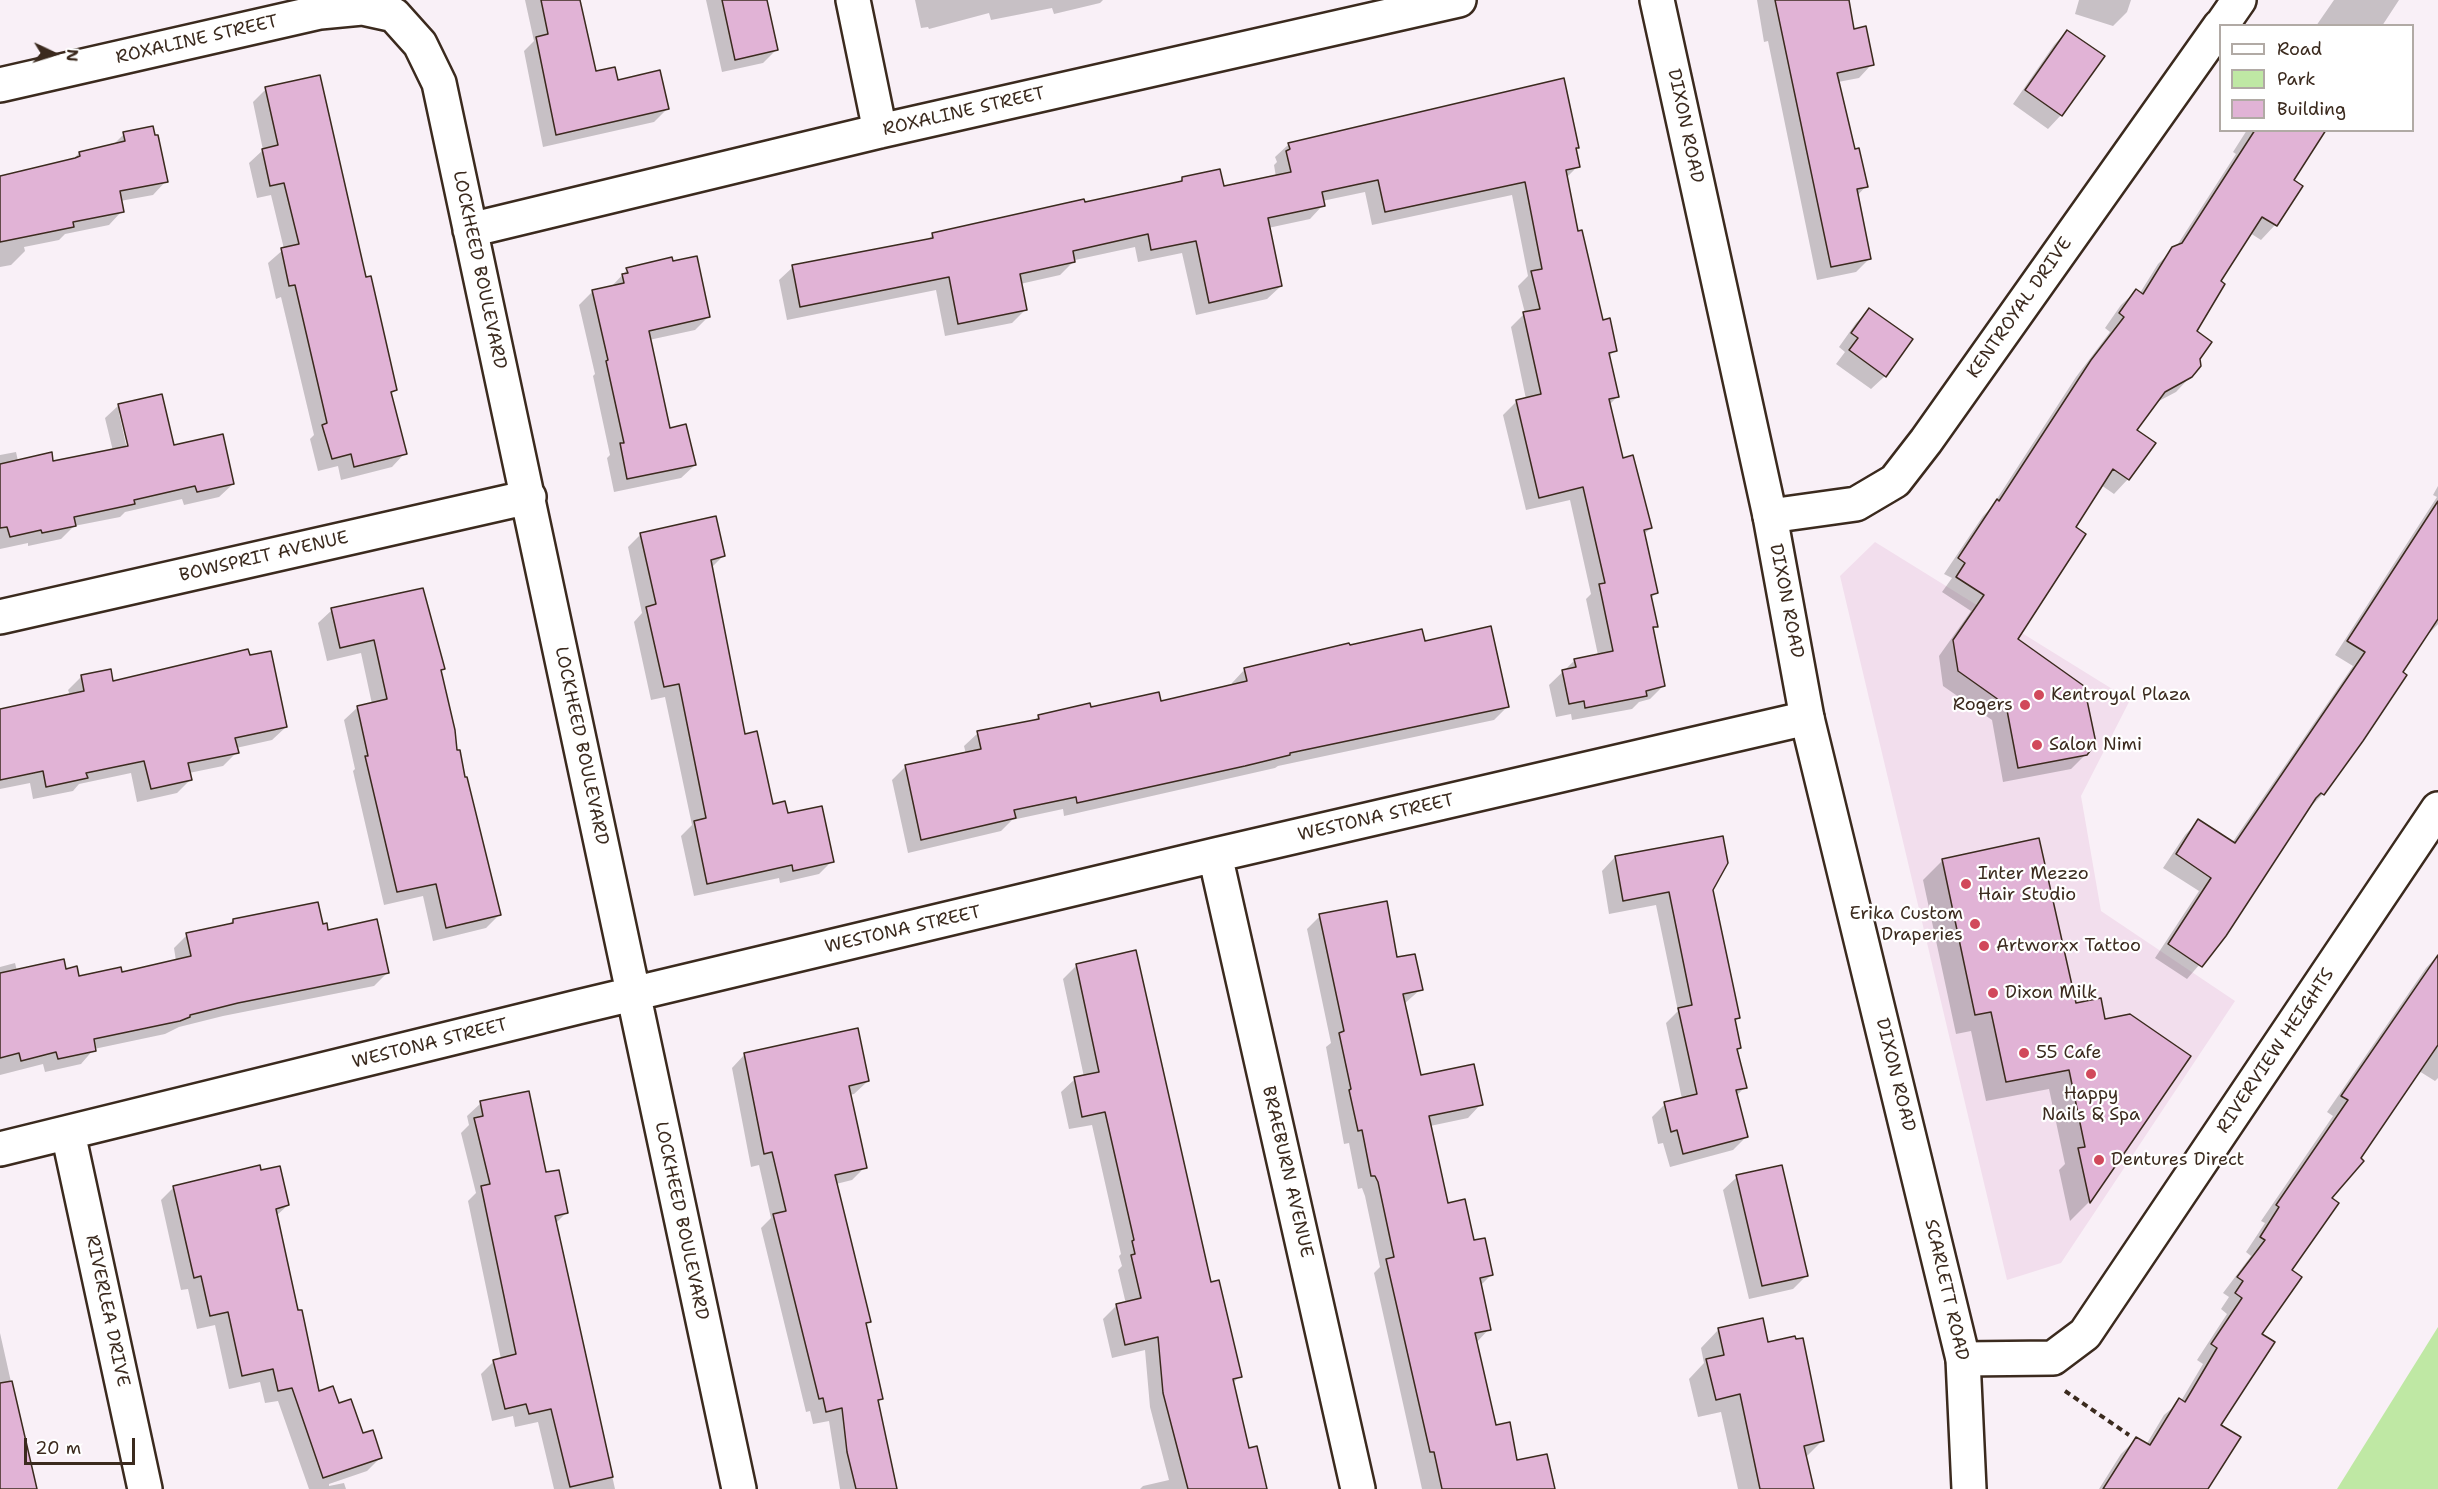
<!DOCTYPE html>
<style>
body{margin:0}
#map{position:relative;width:2438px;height:1489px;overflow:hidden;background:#f9f0f7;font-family:"Shantell Sans",sans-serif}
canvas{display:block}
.legend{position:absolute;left:2219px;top:24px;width:195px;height:108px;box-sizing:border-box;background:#fff;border:2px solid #b1aaa5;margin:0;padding:8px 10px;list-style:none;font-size:18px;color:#3b2a1e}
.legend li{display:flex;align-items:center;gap:12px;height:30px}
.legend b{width:30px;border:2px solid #b1aaa5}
.north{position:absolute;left:24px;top:24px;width:60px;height:60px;-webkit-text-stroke:4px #fff;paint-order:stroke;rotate:94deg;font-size:16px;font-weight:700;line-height:24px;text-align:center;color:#3b2a1e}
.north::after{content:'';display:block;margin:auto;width:21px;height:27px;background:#3b2a1e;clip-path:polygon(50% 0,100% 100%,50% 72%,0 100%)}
.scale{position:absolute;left:24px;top:1438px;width:111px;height:27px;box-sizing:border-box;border:3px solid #3b2a1e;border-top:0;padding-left:8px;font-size:18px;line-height:21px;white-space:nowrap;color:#3b2a1e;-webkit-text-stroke:4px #fff;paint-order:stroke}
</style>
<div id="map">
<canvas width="2438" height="1489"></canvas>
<ul class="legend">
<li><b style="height:8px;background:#fff"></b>Road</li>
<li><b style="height:16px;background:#bfe8a4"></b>Park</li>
<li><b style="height:16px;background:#e1b3d6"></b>Building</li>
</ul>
<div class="north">N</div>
<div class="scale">20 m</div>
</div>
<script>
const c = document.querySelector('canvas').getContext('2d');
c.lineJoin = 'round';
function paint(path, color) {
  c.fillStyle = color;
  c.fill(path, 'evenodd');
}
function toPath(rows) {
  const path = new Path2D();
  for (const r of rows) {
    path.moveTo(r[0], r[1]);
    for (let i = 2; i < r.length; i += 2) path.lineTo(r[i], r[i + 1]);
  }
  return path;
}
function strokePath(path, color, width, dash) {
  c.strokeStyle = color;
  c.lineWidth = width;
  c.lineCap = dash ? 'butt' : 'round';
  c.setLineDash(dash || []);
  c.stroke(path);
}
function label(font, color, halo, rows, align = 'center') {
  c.font = font + ' "Shantell Sans",sans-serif';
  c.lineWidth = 4.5;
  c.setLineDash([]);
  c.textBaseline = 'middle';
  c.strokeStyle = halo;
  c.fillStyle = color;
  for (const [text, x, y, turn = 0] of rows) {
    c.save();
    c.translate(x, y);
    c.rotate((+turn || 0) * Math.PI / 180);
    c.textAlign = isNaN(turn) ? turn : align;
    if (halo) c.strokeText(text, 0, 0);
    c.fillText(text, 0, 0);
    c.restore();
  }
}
paint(toPath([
 [1875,542,2130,700,2081,796,2101,911,2235,1001,2061,1263,2007,1280,1840,576]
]), '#f2deed');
paint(toPath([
 [2438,1327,2438,1489,2337,1489]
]), '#bfe8a4');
paint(toPath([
 [525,0,578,0,595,73,667,109,654,122,543,147,524,51,534,41],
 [706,0,765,0,776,50,763,63,722,72],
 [915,0,1103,0,1100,3,1054,14,1052,8,991,20,989,13,929,29,928,27,921,28],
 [1757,0,1847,0,1853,30,1872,64,1859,78,1838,82,1854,151,1866,186,1857,196,1870,258,1856,272,1817,280,1768,41,1764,42],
 [2079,0,2131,0,2127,12,2113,26,2075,14],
 [2334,0,2399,0,2382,26,2316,26],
 [2067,31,2103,56,2061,115,2048,129,2013,104,2054,45],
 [266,89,365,279,395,390,390,395,405,453,392,467,341,480,338,466,318,471,310,439,314,435,281,297,276,299,268,263,284,249,271,195,257,198,249,163,263,150,253,102],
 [2247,130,2318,130,2292,180,2301,186,2275,225,2261,240,2250,233,2218,281,2195,331,2198,359,2191,376,2176,392,2155,403,2135,430,2128,479,2114,494,2101,485,2074,527,2015,639,2086,754,2071,769,2003,782,1992,720,1943,686,1939,656,1971,611,1942,592,1952,578,1944,574,1983,516,1991,508,2076,377,2110,332,2105,328,2121,305,2136,291,2140,293,2158,264,2176,247,2236,154,2233,152],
 [124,134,166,181,153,195,120,201,122,211,109,225,65,234,59,240,24,247,25,251,11,265,0,267,0,177,72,161,79,153,112,146],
 [1289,144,1577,147,1575,149,1578,166,1566,178,1577,233,1601,322,1615,350,1608,357,1618,396,1609,405,1622,459,1651,528,1643,535,1656,593,1650,599,1656,626,1652,630,1663,686,1650,699,1639,702,1632,709,1572,720,1571,714,1556,717,1549,685,1575,660,1598,655,1586,599,1591,594,1570,500,1526,510,1503,415,1517,401,1526,399,1511,327,1525,313,1518,286,1528,276,1512,195,1372,225,1365,192,1322,201,1323,205,1310,219,1268,228,1281,286,1267,299,1196,315,1182,253,1138,262,1135,247,1075,260,1060,275,1020,284,1026,309,1012,323,945,336,936,290,787,320,779,280,793,267,927,240,933,235,1178,183,1182,179,1222,188,1276,177,1274,165,1277,162,1275,157],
 [627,270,709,316,695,330,649,340,669,430,695,465,681,478,614,492,607,458,610,455,593,376,595,374,579,305,592,292,611,287],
 [1869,310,1885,376,1871,389,1836,364,1845,352,1839,347,1856,323],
 [119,405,172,447,233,484,219,497,184,505,182,499,125,512,120,517,74,526,61,539,28,546,28,543,0,549,0,455,16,452,18,461,52,463,113,451,105,418],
 [119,413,122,413,131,453,128,454],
 [2438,486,2438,624,2423,640,2401,672,2405,675,2323,794,2311,806,2225,935,2187,979,2155,958,2199,891,2163,868,2185,835,2198,821,2232,843,2353,666,2335,655,2437,497,2433,495],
 [641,534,723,556,711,568,743,735,772,806,787,815,832,861,819,874,780,883,779,878,694,896,681,836,692,825,665,697,651,700,634,622,642,613,628,547],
 [332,610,443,669,440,672,456,752,499,915,486,928,433,941,423,896,384,905,353,771,355,769,344,720,358,707,372,704,361,653,327,661,318,623],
 [1424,642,1507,707,1494,720,1278,766,1275,768,1064,816,1063,809,1012,820,1001,831,908,853,892,780,905,767,966,754,964,746,978,733,1034,721,1039,716,1090,708,1160,703,1233,686,1232,683,1245,669,1348,647],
 [82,676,112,683,286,727,272,740,236,748,237,752,223,766,189,773,190,780,177,793,137,802,131,773,79,784,73,791,33,799,30,783,0,789,0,712,70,695,68,690],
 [1615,857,1712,890,1739,1018,1734,1022,1739,1048,1736,1051,1745,1087,1736,1096,1746,1137,1733,1150,1670,1167,1663,1143,1658,1144,1652,1117,1665,1104,1682,1099,1666,1023,1678,1011,1656,905,1609,914,1602,871],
 [1943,860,2075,1005,2104,1021,2189,1057,2089,1202,2070,1221,2059,1170,2065,1164,2049,1089,1986,1101,1971,1031,1956,1034,1923,880],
 [1320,916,1396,959,1421,989,1404,1004,1420,1077,1481,1104,1468,1118,1430,1126,1447,1205,1473,1242,1491,1275,1480,1286,1489,1329,1476,1343,1494,1427,1516,1462,1553,1489,1422,1489,1374,1273,1380,1267,1365,1196,1362,1188,1358,1189,1349,1143,1344,1144,1326,1047,1331,1043,1307,929],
 [233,920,322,925,327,932,387,973,374,986,223,1016,179,1027,165,1034,94,1049,81,1064,45,1072,43,1064,0,1075,0,967,15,963,17,971,64,970,78,978,121,973,176,961,174,948,187,935,228,926],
 [2438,955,2438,1078,2435,1081,2419,1071,2329,1198,2290,1271,2219,1425,2206,1489,2099,1489,2121,1454,2136,1439,2146,1445,2164,1415,2181,1401,2203,1364,2197,1360,2227,1314,2221,1309,2229,1297,2223,1293,2251,1256,2246,1252,2265,1223,2261,1221,2333,1116,2327,1112,2426,968],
 [1077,965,1209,1284,1240,1376,1233,1383,1248,1450,1265,1489,1140,1489,1143,1486,1169,1480,1150,1407,1145,1350,1112,1358,1103,1319,1116,1306,1126,1304,1118,1270,1122,1266,1119,1256,1121,1254,1092,1125,1069,1129,1061,1092,1075,1079,1084,1077,1063,979],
 [745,1054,868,1081,854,1094,849,1095,865,1167,852,1180,836,1184,869,1321,865,1325,881,1399,877,1403,896,1489,840,1489,829,1421,813,1424,810,1411,806,1412,761,1228,771,1218,759,1165,751,1167,732,1068],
 [481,1103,545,1174,566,1213,556,1223,615,1489,554,1489,538,1422,515,1427,513,1416,492,1421,481,1374,494,1361,501,1359,468,1201,476,1193,461,1133,469,1125,467,1116],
 [260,1172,288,1205,276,1216,297,1312,318,1393,338,1405,381,1457,367,1471,329,1484,329,1486,344,1483,346,1489,309,1489,278,1401,265,1403,260,1382,229,1389,215,1325,197,1329,188,1289,181,1290,161,1200,174,1187],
 [1737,1177,1806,1276,1793,1289,1749,1299,1723,1190],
 [1719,1329,1767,1344,1822,1441,1805,1458,1813,1489,1738,1489,1721,1412,1698,1417,1689,1379,1704,1363,1701,1348],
 [0,1333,35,1489,0,1489]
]), '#0003');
const building = toPath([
 [541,0,580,0,596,71,615,67,618,80,660,70,669,109,556,135,536,37,548,34,541,0],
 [722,0,767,0,778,50,735,60,722,0],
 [1775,0,1849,0,1854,29,1866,26,1874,65,1837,73,1855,149,1859,148,1868,187,1857,189,1871,259,1831,267,1775,0],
 [2067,30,2105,56,2062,116,2025,90,2067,30],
 [320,75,366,277,371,276,397,390,391,392,407,454,354,467,351,454,332,459,322,425,327,423,295,285,289,286,281,248,299,244,284,183,270,186,262,149,278,145,265,87,320,75],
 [1564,78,1579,148,1576,148,1580,167,1566,170,1578,231,1582,230,1603,320,1610,318,1617,351,1609,353,1619,397,1609,399,1623,458,1633,455,1652,528,1644,530,1658,593,1651,595,1658,627,1653,627,1665,686,1646,691,1647,696,1585,708,1584,701,1569,704,1562,670,1576,667,1574,659,1613,651,1599,584,1605,583,1583,487,1539,498,1516,400,1541,394,1523,312,1540,309,1531,271,1542,269,1525,182,1385,212,1378,180,1322,192,1325,206,1268,218,1282,286,1209,303,1196,241,1151,250,1148,234,1073,251,1075,262,1020,274,1027,310,958,324,949,277,800,307,792,265,933,238,932,233,1084,199,1085,202,1182,181,1182,177,1220,169,1224,186,1291,172,1286,151,1290,149,1288,143,1564,78],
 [153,126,155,135,158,135,168,182,120,191,124,212,73,222,74,227,0,242,0,176,75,158,80,156,79,152,125,141,123,132,153,126],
 [2255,130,2326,130,2294,180,2303,186,2277,226,2262,217,2221,281,2225,284,2197,331,2212,342,2200,359,2201,366,2192,377,2165,392,2137,430,2156,443,2129,480,2113,469,2076,527,2086,534,2018,639,2084,686,2096,743,2087,755,2018,768,2006,705,1958,671,1953,640,1984,595,1956,577,1965,563,1958,558,1997,499,1999,501,2091,360,2124,317,2119,313,2136,289,2143,294,2172,247,2182,243,2255,130],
 [697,256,710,317,649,331,670,428,686,424,696,465,627,479,620,443,624,443,606,361,608,360,592,290,624,283,622,274,628,273,626,268,672,257,673,261,697,256],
 [1869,308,1913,339,1886,377,1849,350,1858,338,1851,333,1869,308],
 [162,394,174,445,223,434,234,484,197,492,195,486,134,500,135,504,74,517,76,526,42,533,41,530,10,537,7,527,0,528,0,464,52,452,53,461,128,446,118,404,162,394],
 [2438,501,2438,619,2403,672,2407,675,2363,741,2324,795,2321,793,2316,798,2226,936,2202,967,2168,944,2211,878,2176,854,2198,819,2235,843,2365,652,2347,641,2438,501],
 [716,516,725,556,711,560,745,734,757,731,773,804,785,801,788,813,822,806,834,862,793,871,792,865,707,884,694,821,706,818,679,684,664,687,646,607,656,604,640,533,716,516],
 [423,588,445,669,441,670,455,730,457,750,460,750,465,777,467,777,501,915,446,928,436,884,397,892,365,756,368,756,357,706,387,699,374,640,340,648,331,608,423,588],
 [1491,626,1509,707,1290,753,1290,755,1245,766,1077,803,1076,797,1014,810,1016,818,921,840,905,765,981,749,977,731,1039,719,1038,715,1090,703,1091,707,1159,692,1161,701,1247,681,1244,668,1349,643,1350,645,1422,629,1425,641,1491,626],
 [248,649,250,655,271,651,287,727,235,738,239,753,188,763,192,780,151,789,144,761,86,773,88,778,46,787,43,771,0,780,0,709,84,691,81,675,111,669,113,681,248,649],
 [1723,836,1728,863,1713,890,1740,1018,1735,1019,1741,1048,1737,1049,1747,1088,1736,1090,1748,1137,1683,1154,1677,1130,1671,1132,1664,1102,1697,1094,1678,1008,1692,1005,1669,892,1623,901,1615,856,1723,836],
 [2039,838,2076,1003,2101,998,2105,1019,2130,1014,2191,1056,2090,1203,2078,1148,2085,1147,2069,1070,2006,1082,1991,1012,1975,1015,1942,859,2039,838],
 [1387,901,1397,957,1415,954,1423,990,1403,994,1421,1075,1474,1064,1483,1105,1429,1116,1448,1203,1465,1199,1474,1240,1485,1238,1493,1275,1480,1278,1491,1330,1475,1333,1496,1425,1510,1422,1517,1460,1547,1454,1555,1489,1442,1489,1434,1452,1430,1452,1386,1259,1394,1257,1378,1182,1375,1176,1371,1176,1362,1130,1358,1131,1349,1090,1351,1089,1339,1033,1344,1031,1319,914,1387,901],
 [318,902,323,924,327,923,328,930,377,919,389,973,238,1003,190,1015,190,1017,180,1021,94,1039,96,1051,58,1059,56,1052,21,1061,19,1053,0,1058,0,973,64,959,66,969,77,966,79,976,121,967,122,972,191,956,186,933,233,923,233,919,318,902],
 [1136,950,1211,1282,1219,1280,1242,1377,1233,1379,1249,1448,1257,1446,1267,1489,1188,1489,1163,1393,1158,1337,1125,1345,1116,1304,1141,1298,1131,1255,1135,1254,1132,1241,1134,1240,1105,1112,1082,1117,1074,1077,1099,1072,1076,964,1136,950],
 [2438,955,2438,1045,2361,1158,2364,1161,2332,1198,2339,1203,2292,1270,2302,1277,2262,1334,2275,1342,2221,1425,2241,1437,2208,1489,2103,1489,2136,1437,2150,1445,2179,1398,2185,1402,2217,1348,2211,1344,2242,1298,2235,1293,2243,1281,2237,1277,2265,1240,2260,1237,2279,1207,2276,1205,2348,1100,2341,1096,2438,955],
 [858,1028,869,1081,849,1086,867,1168,835,1175,871,1322,866,1323,883,1399,878,1400,897,1489,856,1489,847,1452,842,1408,826,1412,823,1398,819,1399,773,1214,786,1211,772,1152,764,1154,744,1053,858,1028],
 [529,1091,546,1172,559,1170,568,1213,555,1216,613,1477,570,1487,551,1409,529,1414,526,1404,505,1409,493,1360,516,1354,481,1186,490,1184,474,1118,483,1116,480,1101,529,1091],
 [260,1165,261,1170,280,1166,289,1205,276,1209,298,1310,302,1310,319,1391,333,1386,339,1403,351,1399,363,1433,373,1430,382,1458,323,1478,292,1388,278,1391,273,1369,242,1376,228,1312,210,1316,201,1276,194,1278,173,1186,260,1165],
 [1782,1165,1808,1276,1762,1286,1736,1175,1782,1165],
 [1763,1318,1768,1342,1795,1336,1796,1339,1803,1338,1824,1441,1804,1446,1814,1489,1760,1489,1740,1394,1716,1400,1706,1359,1724,1355,1718,1328,1763,1318],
 [12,1381,37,1489,0,1489,0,1383,12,1381]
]);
paint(building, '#e1b3d6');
strokePath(building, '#3b2a1e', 1.5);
const street = toPath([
 [853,0,880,131],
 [2221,26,2239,0],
 [0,85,320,12,362,8,394,15,420,44,439,83,739,1489],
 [470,230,880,131,1459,0],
 [1770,516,1856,504,1895,481,1926,441,2220,26],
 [0,617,529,497],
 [1215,855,1358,1489],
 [68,1133,145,1489],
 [0,1149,578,1007,1215,855,1807,718],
 [1963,1359,2053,1358,2085,1334,2438,809]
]);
const secondary = toPath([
 [1657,0,1770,516,1807,718,1963,1359,1969,1489]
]);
strokePath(street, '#3b2a1e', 38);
strokePath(secondary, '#3b2a1e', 38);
strokePath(toPath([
 [2065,1391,2129,1435]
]), '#3b2a1e', 4, [6, 4.5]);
strokePath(street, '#fff', 33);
strokePath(secondary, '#fff', 33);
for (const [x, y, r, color] of [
 [2039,695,6,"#d1495b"],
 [2025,705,6,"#d1495b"],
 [2037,745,6,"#d1495b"],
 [1966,884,6,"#d1495b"],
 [1975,924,6,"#d1495b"],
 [1984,946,6,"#d1495b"],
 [1993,993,6,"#d1495b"],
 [2024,1053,6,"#d1495b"],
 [2091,1074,6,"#d1495b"],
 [2099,1160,6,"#d1495b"]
]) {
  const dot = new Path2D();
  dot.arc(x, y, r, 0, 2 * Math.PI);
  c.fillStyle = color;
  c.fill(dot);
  strokePath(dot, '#fff', 2);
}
label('18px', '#3b2a1e', '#fff', [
 ["ROXALINE STREET",197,40,-13],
 ["ROXALINE STREET",964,112,-13],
 ["DIXON ROAD",1685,126,78],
 ["LOCKHEED BOULEVARD",479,270,78],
 ["KENTROYAL DRIVE",2020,308,-55],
 ["BOWSPRIT AVENUE",264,557,-13],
 ["DIXON ROAD",1786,601,79],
 ["LOCKHEED BOULEVARD",581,746,78],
 ["WESTONA STREET",1376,818,-13],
 ["WESTONA STREET",903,930,-13],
 ["WESTONA STREET",430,1044,-14],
 ["RIVERVIEW HEIGHTS",2276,1051,-56],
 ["DIXON ROAD",1895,1075,76],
 ["BRAEBURN AVENUE",1287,1172,77],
 ["LOCKHEED BOULEVARD",681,1221,78],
 ["SCARLETT ROAD",1946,1290,77],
 ["RIVERLEA DRIVE",107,1311,78]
]);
label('18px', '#3b2a1e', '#fff', [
 ["Kentroyal Plaza",2051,695],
 ["Rogers",2013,705,"right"],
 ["Salon Nimi",2049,745],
 ["Inter Mezzo",1978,874],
 ["Hair Studio",1978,895],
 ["Erika Custom",1963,914,"right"],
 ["Draperies",1963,935,"right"],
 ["Artworxx Tattoo",1996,946],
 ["Dixon Milk",2005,993],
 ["55 Cafe",2036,1053],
 ["Happy",2091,1094,"center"],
 ["Nails & Spa",2091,1115,"center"],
 ["Dentures Direct",2111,1160]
], 'left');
</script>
